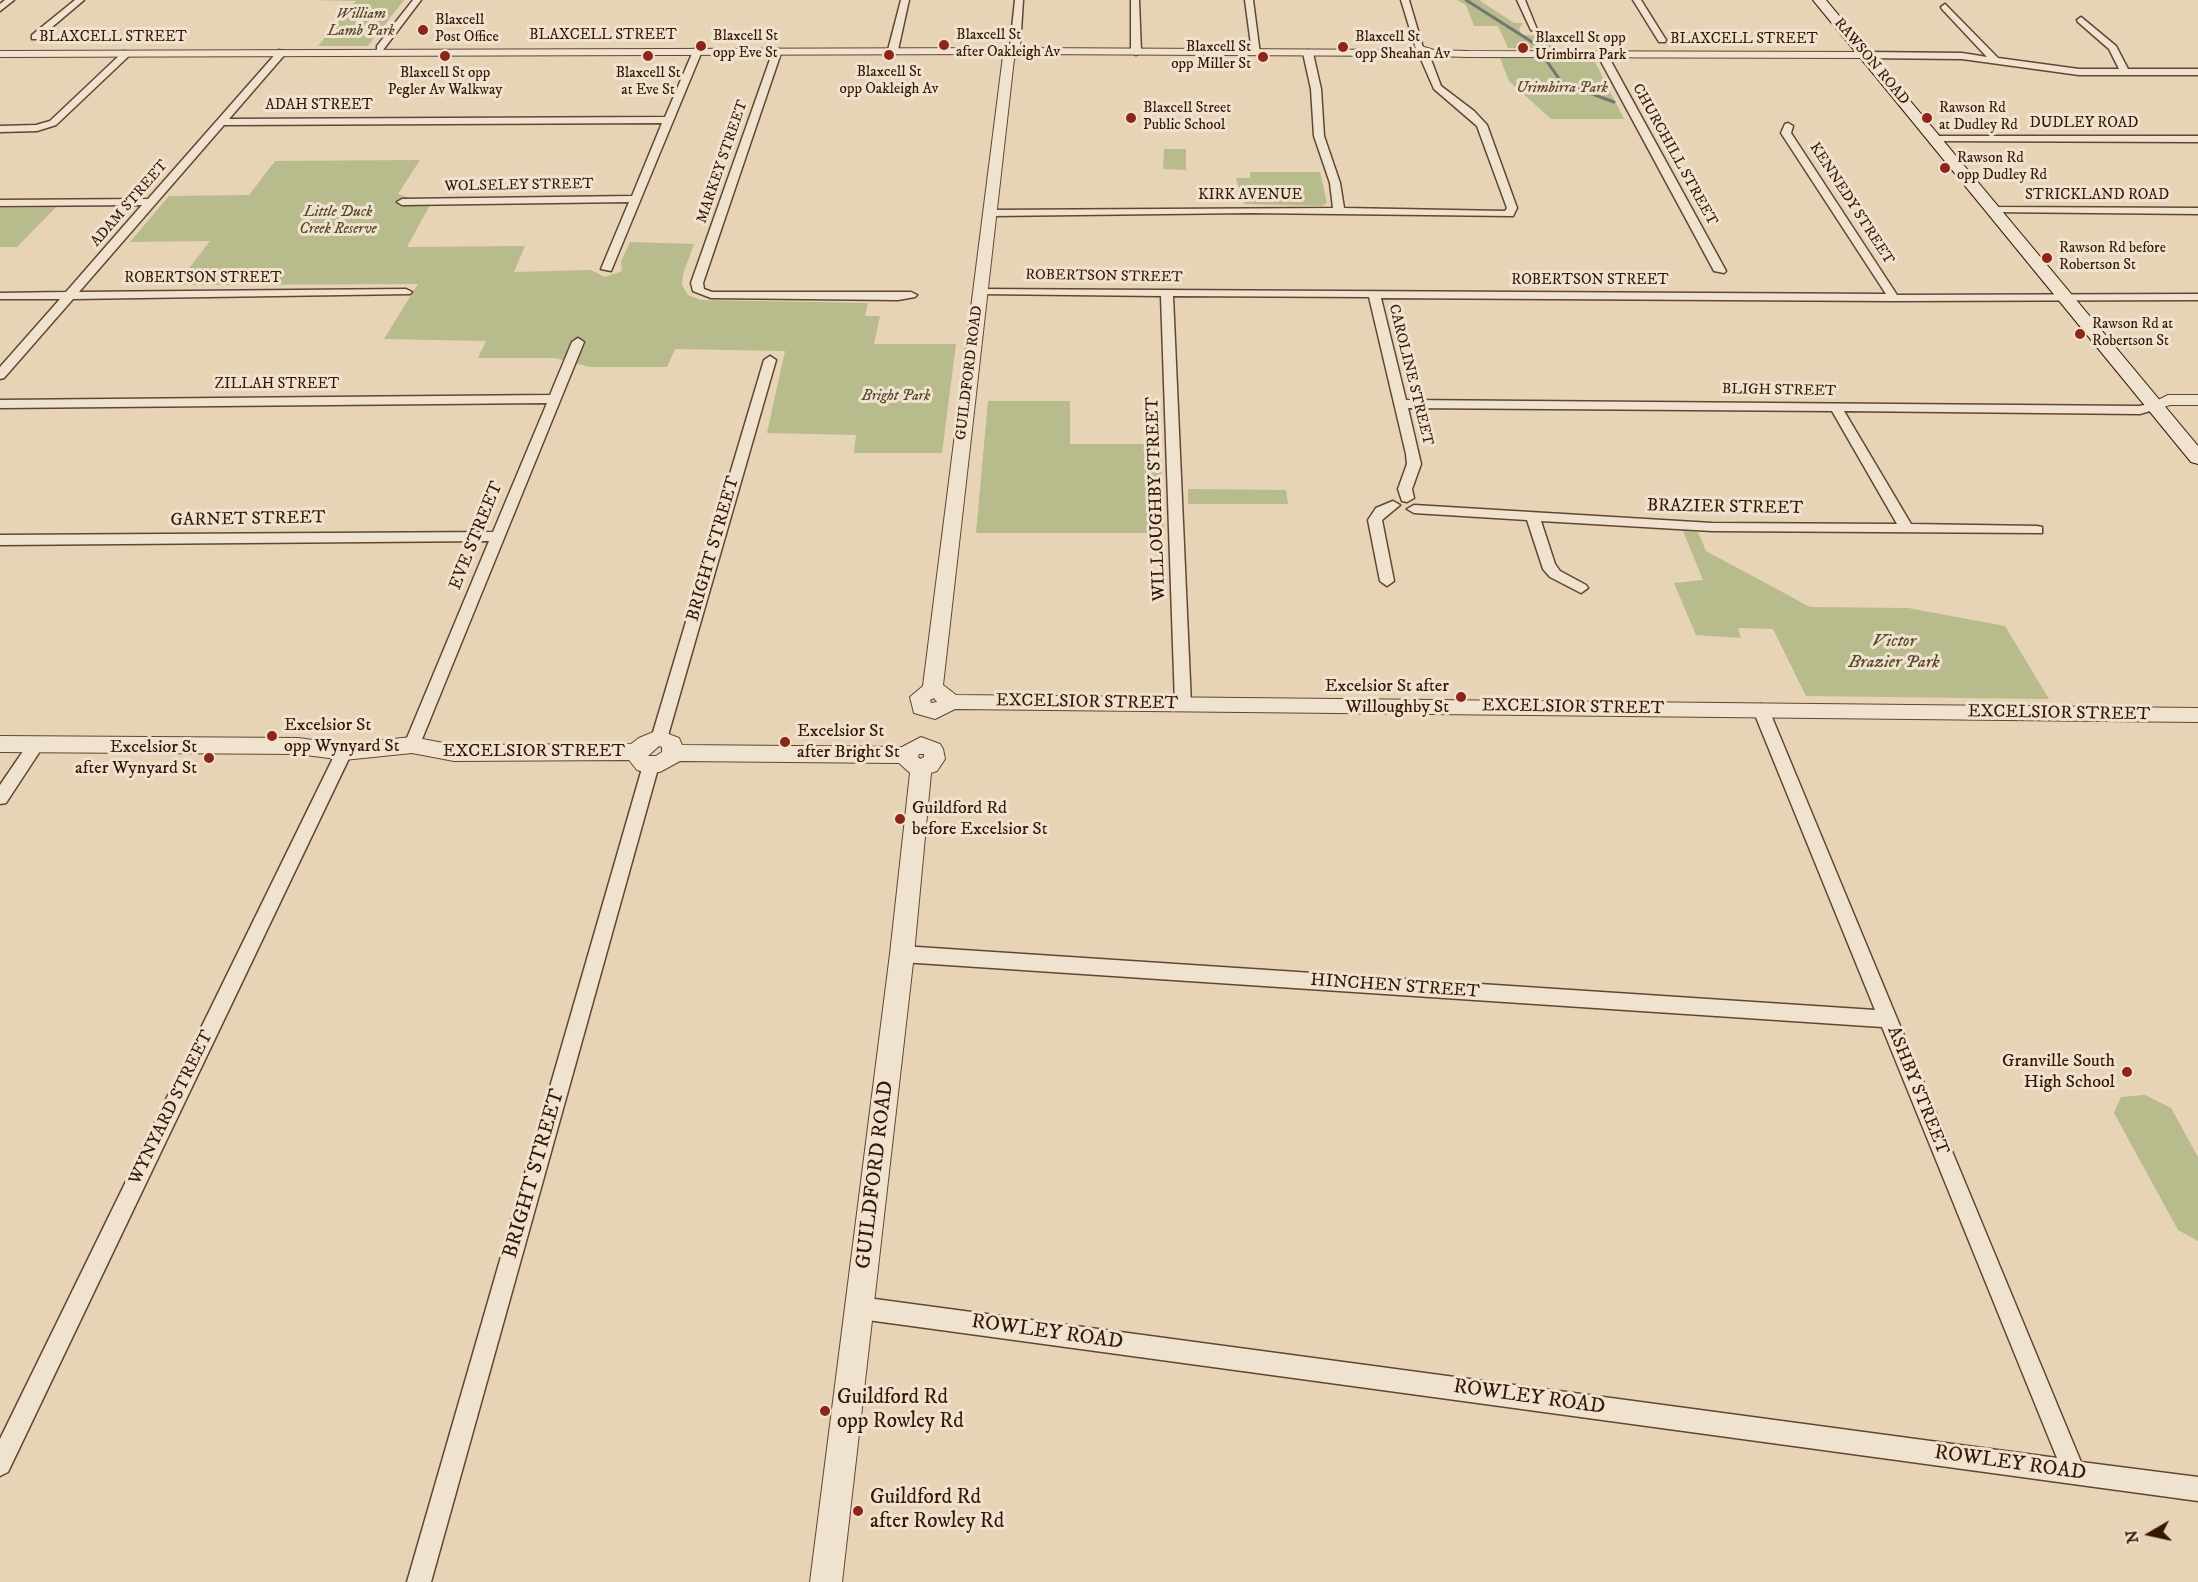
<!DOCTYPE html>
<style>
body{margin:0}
#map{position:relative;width:2198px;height:1582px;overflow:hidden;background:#e7d3b5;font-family:"IM FELL DW Pica",serif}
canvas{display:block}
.north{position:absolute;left:2120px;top:1504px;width:60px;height:60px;-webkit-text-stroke:4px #efe2cf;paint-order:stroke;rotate:261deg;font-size:16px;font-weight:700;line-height:24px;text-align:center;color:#351804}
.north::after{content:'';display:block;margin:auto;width:21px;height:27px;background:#351804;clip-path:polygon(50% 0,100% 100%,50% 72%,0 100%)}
</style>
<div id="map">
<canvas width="2198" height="1582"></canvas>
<div class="north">N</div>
</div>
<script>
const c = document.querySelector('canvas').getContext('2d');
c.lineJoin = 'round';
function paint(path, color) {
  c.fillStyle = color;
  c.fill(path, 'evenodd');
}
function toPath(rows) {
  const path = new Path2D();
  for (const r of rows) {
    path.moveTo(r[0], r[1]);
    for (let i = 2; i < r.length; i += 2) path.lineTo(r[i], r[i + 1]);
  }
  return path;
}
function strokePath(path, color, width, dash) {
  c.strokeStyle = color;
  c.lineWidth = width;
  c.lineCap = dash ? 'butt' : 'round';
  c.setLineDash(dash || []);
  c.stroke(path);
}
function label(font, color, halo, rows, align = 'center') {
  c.font = font + ' "IM FELL DW Pica",serif';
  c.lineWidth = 6;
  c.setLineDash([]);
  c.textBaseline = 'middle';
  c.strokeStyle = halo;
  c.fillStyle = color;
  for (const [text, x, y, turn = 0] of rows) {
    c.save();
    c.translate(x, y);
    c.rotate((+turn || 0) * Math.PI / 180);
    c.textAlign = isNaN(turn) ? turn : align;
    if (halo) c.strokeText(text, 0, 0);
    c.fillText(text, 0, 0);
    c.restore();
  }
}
paint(toPath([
 [404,0,368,46,318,46,356,1,311,0],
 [1457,0,1479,0,1514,23,1523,23,1519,29,1522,35,1542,36,1556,48,1508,48,1498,26,1474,26,1466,5],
 [1500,58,1594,60,1624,119,1551,119,1509,81],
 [1164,149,1186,149,1186,170,1163,169],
 [420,160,398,194,430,205,407,247,525,246,514,272,591,270,605,277,622,271,621,262,630,242,694,244,683,274,682,285,688,295,701,300,868,303,865,316,880,316,874,344,956,344,942,453,854,453,856,435,767,433,785,351,675,349,667,367,590,367,555,358,478,358,486,341,384,339,418,284,176,285,210,241,130,242,169,196,249,195,275,161],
 [1250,172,1320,172,1327,203,1322,206,1244,204,1236,178,1250,178],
 [56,207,17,247,0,247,0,208],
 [988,401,1070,401,1070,444,1160,444,1164,533,976,533],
 [1188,489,1286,490,1288,504,1188,504],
 [1683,531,1698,532,1706,551,1810,607,1908,608,2005,626,2049,699,1806,696,1773,629,1738,628,1741,638,1696,635,1674,583,1703,580],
 [2145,1095,2171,1108,2198,1157,2198,1241,2178,1230,2114,1113,2121,1097]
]), '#b8bb8b');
strokePath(toPath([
 [1466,0,1540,47],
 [1546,60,1562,83,1614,102],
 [1523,92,1557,80]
]), '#737671', 3);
const minor = toPath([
 [5,0,14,0,0,11,0,4,5,0],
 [75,0,84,0,38,39,32,39,32,35,75,0],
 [413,0,421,0,383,50,377,50,377,46,413,0],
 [901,0,909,0,898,50,893,53,888,50,901,0],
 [1015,0,1023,0,1020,47,1015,50,1010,47,1015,0],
 [1131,0,1139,0,1141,52,1136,55,1131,52,1131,0],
 [1245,0,1253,0,1260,54,1252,52,1245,0],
 [1401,0,1409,0,1424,51,1416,49,1401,0],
 [1517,0,1525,0,1538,32,1531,30,1517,0],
 [1633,0,1641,0,1666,40,1665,42,1659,42,1633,0],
 [1945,4,1998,58,2079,69,2119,69,2109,49,2078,22,2077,20,2081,17,2116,46,2128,69,2198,69,2198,75,2079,75,1962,59,1865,58,1860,55,1865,52,1962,53,1987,57,1942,9,1941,7,1945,4],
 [774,48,782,50,703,283,704,289,712,292,911,292,917,295,915,297,898,300,711,298,693,291,691,283,774,48],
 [694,49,702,51,611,271,601,269,629,202,402,205,397,202,402,199,632,196,662,123,224,125,79,292,406,289,412,292,410,294,73,299,4,378,0,379,0,367,60,299,0,299,0,293,66,292,142,205,0,206,0,200,148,199,279,50,287,52,229,119,665,117,694,49],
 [1308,50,1313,53,1321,89,1324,136,1340,183,1344,208,1505,211,1507,208,1477,126,1434,89,1420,57,1425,54,1430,57,1441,86,1474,111,1487,125,1517,208,1513,216,1250,213,991,216,986,213,991,210,1333,208,1330,183,1314,136,1311,89,1303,53,1308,50],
 [124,51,132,53,56,125,37,131,0,132,0,126,36,125,50,121,124,51],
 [1599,52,1607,54,1726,271,1724,273,1714,271,1597,54,1599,52],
 [1788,123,1793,126,1791,133,1897,295,2198,294,2198,300,1894,301,1381,298,1406,400,2139,406,2160,402,2160,408,2140,414,1844,411,1911,524,2037,526,2042,527,2042,533,1712,531,1541,521,1555,564,1560,571,1586,585,1588,588,1581,593,1550,577,1543,569,1527,520,1414,513,1407,509,1414,505,1712,523,1897,524,1832,411,1408,408,1421,464,1412,489,1414,498,1407,502,1402,501,1398,489,1407,464,1406,454,1369,297,1173,296,1191,704,1183,710,1177,708,1175,704,1161,296,981,294,977,293,977,289,1886,294,1781,133,1785,124,1788,123],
 [1934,136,2198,136,2198,142,1930,141,1930,137,1934,136],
 [1995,207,2198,208,2198,214,1991,212,1991,208,1995,207],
 [578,338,584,342,418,749,412,751,404,745,489,541,0,545,0,535,493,532,547,403,0,408,0,400,550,395,572,342,578,338],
 [770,356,776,360,667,739,659,745,651,739,764,360,770,356],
 [1393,501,1400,505,1382,520,1394,581,1387,586,1380,581,1368,520,1376,508,1393,501],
 [1761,704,1769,710,2081,1462,2198,1477,2198,1501,860,1319,852,1316,849,1308,852,1300,860,1297,2057,1458,1882,1027,902,962,896,959,893,954,896,949,902,946,1875,1010,1753,710,1761,704],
 [36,739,44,745,6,803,0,804,0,785,30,741,36,739],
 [344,746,352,752,8,1472,0,1476,0,1439,336,752,344,746],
 [651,759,659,765,431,1582,407,1582,643,765,651,759]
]);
const tertiary = toPath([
 [1011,44,1023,48,1412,50,1421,46,1434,50,1468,51,1865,52,1871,55,1865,58,1468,57,1433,56,1422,53,1414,56,1024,54,1014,59,943,685,956,695,2198,708,2198,722,955,709,935,719,914,713,910,697,923,686,1003,56,1012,51,1001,54,0,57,0,51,999,48,1011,44],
 [934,698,937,702,931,703,930,700,934,698],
 [2168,395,2198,395,2198,405,2170,405,2156,410,2148,405,2168,395],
 [658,730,679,738,682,745,902,747,921,737,940,744,943,749,945,759,937,771,931,773,914,954,842,1582,810,1582,890,954,910,773,899,763,680,761,660,772,644,772,637,770,629,760,454,761,412,753,344,760,298,754,0,752,0,736,298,738,344,744,412,737,454,745,631,744,639,738,658,730],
 [659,746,662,747,662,752,656,756,648,756,659,746],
 [919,754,924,754,924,757,920,759,918,757,919,754]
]);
const secondary = toPath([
 [1813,0,1826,0,2198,446,2198,464,2191,462,1813,0]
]);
strokePath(minor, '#624730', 3);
strokePath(tertiary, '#624730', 2);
strokePath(secondary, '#351804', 2);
paint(minor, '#efe2cf');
paint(tertiary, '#efe2cf');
paint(secondary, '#efe2cf');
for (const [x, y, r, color] of [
 [423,30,6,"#8f2418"],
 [944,45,6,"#8f2418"],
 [701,46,6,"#8f2418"],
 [1343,47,6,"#8f2418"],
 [1523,48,6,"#8f2418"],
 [889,55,6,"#8f2418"],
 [445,56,6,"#8f2418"],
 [648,56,6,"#8f2418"],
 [1263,57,6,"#8f2418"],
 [1131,118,6,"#8f2418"],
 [1927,118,6,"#8f2418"],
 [1945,168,6,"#8f2418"],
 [2047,258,6,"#8f2418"],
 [2080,334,6,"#8f2418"],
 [1461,697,6,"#8f2418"],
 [272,736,6,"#8f2418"],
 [785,742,6,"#8f2418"],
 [209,758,6,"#8f2418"],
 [900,819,6,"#8f2418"],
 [2127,1072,6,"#8f2418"],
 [825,1411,6,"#8f2418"],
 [858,1511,6,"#8f2418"]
]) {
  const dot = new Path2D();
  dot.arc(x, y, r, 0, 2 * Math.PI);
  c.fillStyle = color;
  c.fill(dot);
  strokePath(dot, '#efe2cf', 2);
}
label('italic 15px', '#5c492c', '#efe2cf', [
 ["William",361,15],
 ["Lamb Park",361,32],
 ["Urimbirra Park",1562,89],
 ["Little Duck",338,213],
 ["Creek Reserve",338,230],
 ["Bright Park",896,397]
]);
label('15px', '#351804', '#efe2cf', [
 ["Blaxcell",435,21],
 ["Post Office",435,38],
 ["Blaxcell St",956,36],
 ["after Oakleigh Av",956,53],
 ["Blaxcell St",713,37],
 ["opp Eve St",713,54],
 ["Blaxcell St",1355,38],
 ["opp Sheahan Av",1355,55],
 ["Blaxcell St opp",1535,39],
 ["Urimbirra Park",1535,56],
 ["Blaxcell St",1251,48,"right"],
 ["opp Miller St",1251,65,"right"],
 ["Blaxcell St",889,73,"center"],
 ["opp Oakleigh Av",889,90,"center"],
 ["Blaxcell St opp",445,74,"center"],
 ["Pegler Av Walkway",445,91,"center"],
 ["Blaxcell St",648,74,"center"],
 ["at Eve St",648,91,"center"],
 ["Blaxcell Street",1143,109],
 ["Public School",1143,126],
 ["Rawson Rd",1939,109],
 ["at Dudley Rd",1939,126],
 ["Rawson Rd",1957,159],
 ["opp Dudley Rd",1957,176],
 ["Rawson Rd before",2059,249],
 ["Robertson St",2059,266],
 ["Rawson Rd at",2092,325],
 ["Robertson St",2092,342]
], 'left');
label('15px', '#351804', '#efe2cf', [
 ["BLAXCELL STREET",603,36],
 ["BLAXCELL STREET",113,38],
 ["BLAXCELL STREET",1744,40],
 ["RAWSON ROAD",1871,62,50],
 ["ADAH STREET",319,106],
 ["DUDLEY ROAD",2084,124],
 ["CHURCHILL STREET",1674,155,61],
 ["MARKEY STREET",723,162,-71],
 ["WOLSELEY STREET",519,186,-1],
 ["KIRK AVENUE",1250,196],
 ["STRICKLAND ROAD",2097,196],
 ["ADAM STREET",130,204,-49],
 ["KENNEDY STREET",1851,204,57],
 ["ROBERTSON STREET",1104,277,1],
 ["ROBERTSON STREET",203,279],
 ["ROBERTSON STREET",1590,281],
 ["GUILDFORD ROAD",970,373,-83],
 ["CAROLINE STREET",1410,375,76],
 ["ZILLAH STREET",277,385],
 ["BLIGH STREET",1779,391,1]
]);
label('18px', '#351804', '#efe2cf', [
 ["WILLOUGHBY STREET",1157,499,-92],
 ["BRAZIER STREET",1725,508,1],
 ["GARNET STREET",248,520,-1],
 ["EVE STREET",477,536,-68],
 ["BRIGHT STREET",714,549,-74],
 ["EXCELSIOR STREET",1087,703,1],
 ["EXCELSIOR STREET",1573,708,1],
 ["EXCELSIOR STREET",2059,714,1],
 ["EXCELSIOR STREET",534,752],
 ["HINCHEN STREET",1395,987,4],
 ["ASHBY STREET",1917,1091,68],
 ["WYNYARD STREET",172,1108,-64]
]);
label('italic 18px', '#5c492c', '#efe2cf', [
 ["Victor",1894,642],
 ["Brazier Park",1894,663]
]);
label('18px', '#351804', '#efe2cf', [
 ["Excelsior St after",1449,687],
 ["Willoughby St",1449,708],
 ["Excelsior St",284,726,"left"],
 ["opp Wynyard St",284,747,"left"],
 ["Excelsior St",797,732,"left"],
 ["after Bright St",797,753,"left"],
 ["Excelsior St",197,748],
 ["after Wynyard St",197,769],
 ["Guildford Rd",912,809,"left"],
 ["before Excelsior St",912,830,"left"],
 ["Granville South",2115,1062],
 ["High School",2115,1083]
], 'right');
label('21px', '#351804', '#efe2cf', [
 ["BRIGHT STREET",535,1174,-74],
 ["GUILDFORD ROAD",876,1175,-83],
 ["ROWLEY ROAD",1047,1333,8],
 ["ROWLEY ROAD",1529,1398,8],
 ["ROWLEY ROAD",2010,1464,8]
]);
label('21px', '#351804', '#efe2cf', [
 ["Guildford Rd",837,1399],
 ["opp Rowley Rd",837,1423],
 ["Guildford Rd",870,1499],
 ["after Rowley Rd",870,1523]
], 'left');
</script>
